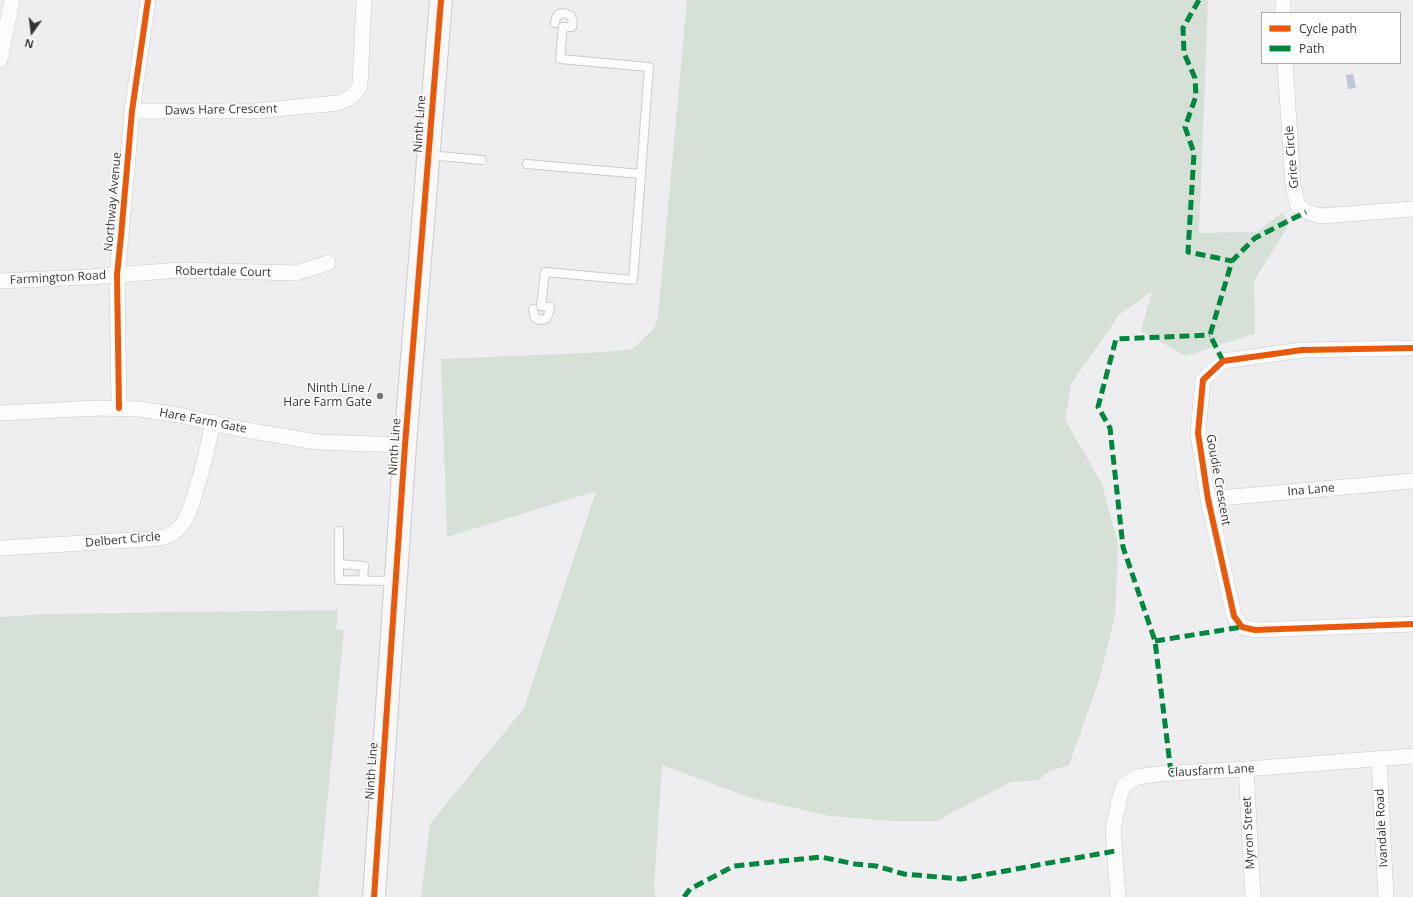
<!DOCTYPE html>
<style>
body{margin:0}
#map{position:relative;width:1413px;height:897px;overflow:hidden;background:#eeedef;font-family:"Open Sans",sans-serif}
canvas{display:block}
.legend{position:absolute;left:1261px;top:12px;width:140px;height:52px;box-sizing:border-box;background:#fff;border:1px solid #aeaeaf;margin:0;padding:5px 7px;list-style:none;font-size:12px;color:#353536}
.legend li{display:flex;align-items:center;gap:8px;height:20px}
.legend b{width:20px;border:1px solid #aeaeaf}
.north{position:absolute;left:12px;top:12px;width:40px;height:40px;-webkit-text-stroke:3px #fff;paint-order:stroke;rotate:194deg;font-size:11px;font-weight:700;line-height:16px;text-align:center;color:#353536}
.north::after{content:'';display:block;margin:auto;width:14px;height:18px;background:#353536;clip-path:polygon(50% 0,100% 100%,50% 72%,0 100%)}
</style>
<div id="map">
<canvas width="1413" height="897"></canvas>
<ul class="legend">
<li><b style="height:5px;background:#e8590c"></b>Cycle path</li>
<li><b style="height:5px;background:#00873e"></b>Path</li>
</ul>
<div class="north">N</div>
</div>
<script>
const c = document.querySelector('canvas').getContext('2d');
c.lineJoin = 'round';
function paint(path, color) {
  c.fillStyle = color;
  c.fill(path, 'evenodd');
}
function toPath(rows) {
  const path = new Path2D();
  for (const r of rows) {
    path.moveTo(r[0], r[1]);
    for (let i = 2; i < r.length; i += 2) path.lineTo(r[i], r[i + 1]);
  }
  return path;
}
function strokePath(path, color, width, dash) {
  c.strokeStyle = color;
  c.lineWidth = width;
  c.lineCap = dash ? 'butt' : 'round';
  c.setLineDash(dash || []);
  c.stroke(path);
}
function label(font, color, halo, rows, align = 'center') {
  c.font = font + ' "Open Sans",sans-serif';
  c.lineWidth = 3;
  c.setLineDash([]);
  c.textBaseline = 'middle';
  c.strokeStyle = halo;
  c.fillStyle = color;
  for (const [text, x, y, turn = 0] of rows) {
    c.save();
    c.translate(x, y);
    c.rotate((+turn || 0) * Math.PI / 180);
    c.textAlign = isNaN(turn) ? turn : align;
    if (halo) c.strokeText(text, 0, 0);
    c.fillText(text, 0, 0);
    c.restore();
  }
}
paint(toPath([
 [687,0,1208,0,1199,233,1257,232,1282,213,1290,223,1254,281,1255,333,1186,356,1141,331,1152,291,1119,315,1071,384,1065,419,1102,484,1118,544,1115,616,1100,677,1069,765,1050,771,1038,780,1011,782,936,821,893,821,830,816,751,798,662,765,654,887,656,897,421,897,430,824,524,708,596,491,447,537,441,359,607,352,632,349,654,329,658,317],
 [338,610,336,629,344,630,318,897,0,897,0,617,46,614]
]), '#d6e0d7');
paint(toPath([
 [1353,74,1356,88,1348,89,1346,75]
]), '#bdc6db');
const service = toPath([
 [429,155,482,160],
 [527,164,641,174,649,67,560,59,563,27,572,27,573,22,571,16,564,13,559,14,556,18,555,23],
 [533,309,535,318,540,320,546,319,549,313,550,307,541,306,545,272,633,280,641,174],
 [339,531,339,580,395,581],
 [339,564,364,566,363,581]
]);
const minor = toPath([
 [1283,0,1283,13],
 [0,60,12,0],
 [1285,63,1293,185,1298,206,1306,212,1321,216,1413,209],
 [132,111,256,111,338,103,353,96,360,85,364,0],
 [0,281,90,277,179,270,296,273,328,263],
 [1413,348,1302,350,1223,361,1203,380,1198,433,1208,499,1234,616,1242,627,1255,630,1413,624],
 [119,408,117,275,121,236,132,111,148,0],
 [0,413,98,408,139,409,184,416,235,428,317,442,405,445],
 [1208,499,1413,481],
 [0,548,149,539,165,537,173,533,179,528,184,522,192,504,205,459,213,422],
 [1379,759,1386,897],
 [1246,769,1253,897],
 [1118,897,1113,830,1120,796,1124,785,1137,777,1158,774,1246,769,1413,756]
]);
const secondary = toPath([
 [374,897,405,445,441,0]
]);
strokePath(service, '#cbcbcc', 10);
strokePath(minor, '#cbcbcc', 16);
strokePath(secondary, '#cbcbcc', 24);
strokePath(service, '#fcfcfd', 8);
strokePath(minor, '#fcfcfd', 15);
strokePath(secondary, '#f9f8f8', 22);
strokePath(toPath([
 [1199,0,1183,28,1184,53,1195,78,1196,96,1185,127,1194,153,1188,252,1232,261],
 [1223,361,1210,335,1232,261,1255,238,1306,212],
 [1155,641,1242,627],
 [1171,773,1155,641,1123,547,1110,428,1098,407,1116,339,1210,335],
 [684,897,690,889,734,866,821,857,855,864,876,866,904,874,961,879,1115,851]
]), '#00873e', 5, [10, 5]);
strokePath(toPath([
 [1413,348,1302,350,1223,361,1203,380,1198,433,1208,499,1234,616,1242,627,1255,630,1413,624],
 [119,408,117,275,121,236,132,111,148,0],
 [374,897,405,445,441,0]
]), '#e8590c', 6);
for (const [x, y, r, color] of [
 [380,396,4,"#767577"]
]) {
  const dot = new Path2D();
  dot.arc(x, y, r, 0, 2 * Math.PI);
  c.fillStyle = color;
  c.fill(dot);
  strokePath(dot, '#fff', 1.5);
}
label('12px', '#353536', '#fff', [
 ["Daws Hare Crescent",221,110,-1],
 ["Ninth Line",420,124,-86],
 ["Grice Circle",1292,157,-95],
 ["Northway Avenue",113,202,-85],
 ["Robertdale Court",223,272,1],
 ["Farmington Road",58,278,-3],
 ["Hare Farm Gate",203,421,11],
 ["Ninth Line",395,447,-86],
 ["Goudie Crescent",1218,480,80],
 ["Ina Lane",1311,490,-5],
 ["Delbert Circle",123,540,-5],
 ["Ninth Line",372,771,-86],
 ["Clausfarm Lane",1211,771,-3],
 ["Ivandale Road",1382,828,-93],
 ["Myron Street",1249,833,-93]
]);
label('12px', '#353536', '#fff', [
 ["Ninth Line /",372,389],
 ["Hare Farm Gate",372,403]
], 'right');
</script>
